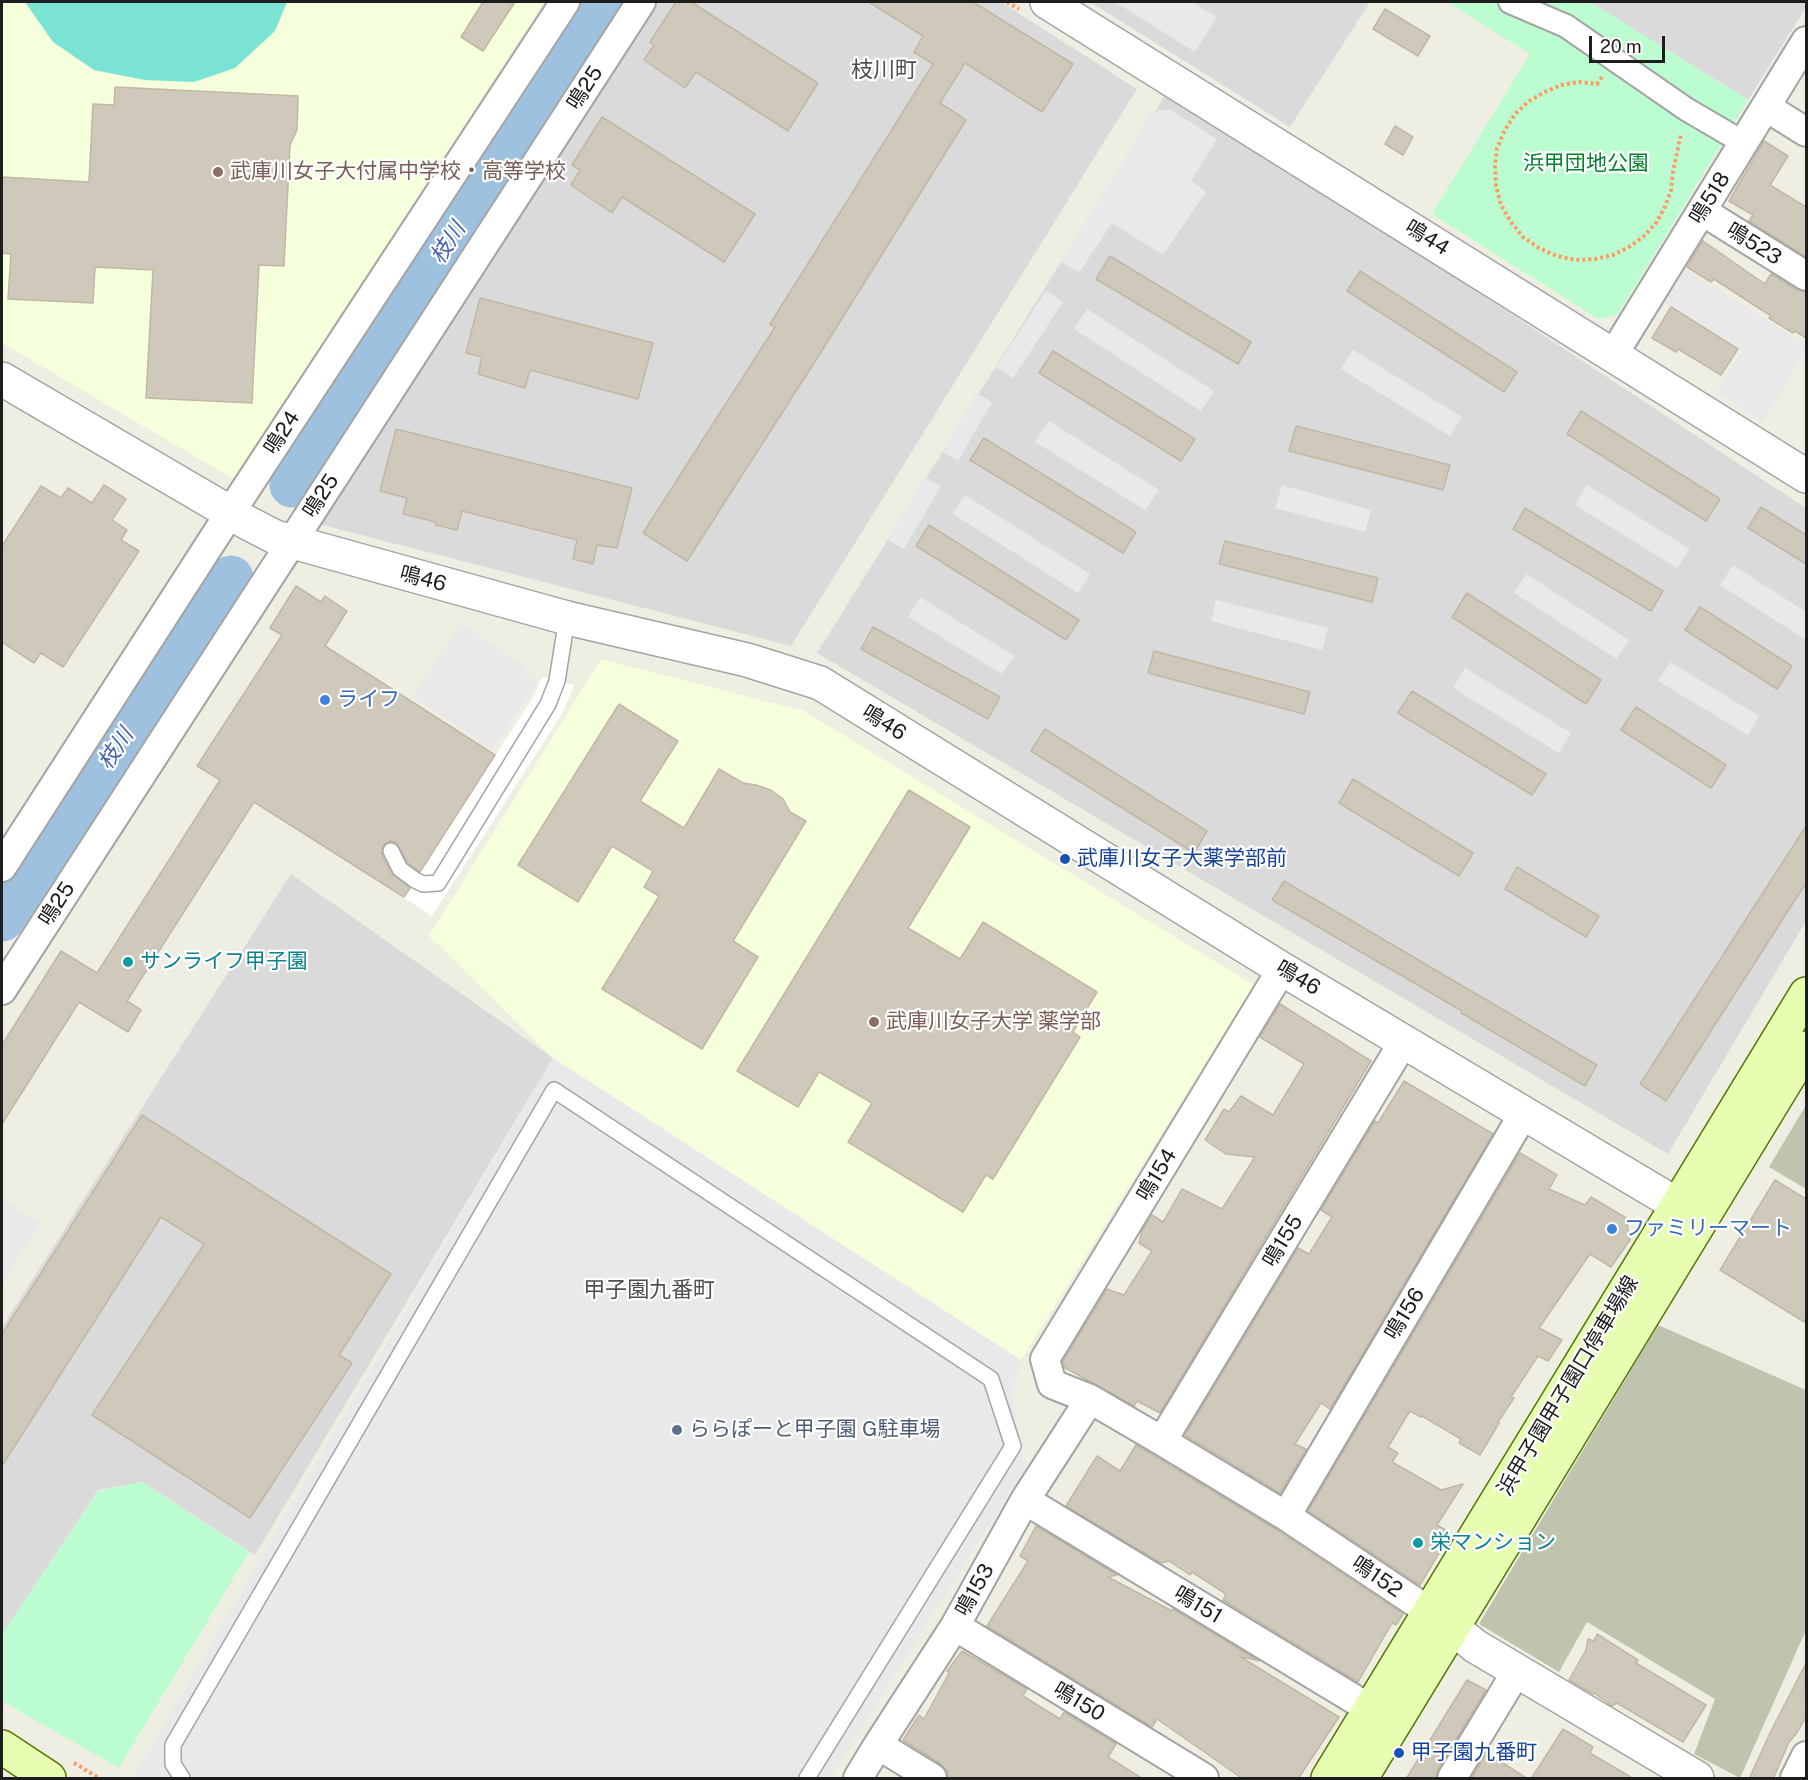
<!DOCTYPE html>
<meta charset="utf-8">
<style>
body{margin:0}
#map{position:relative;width:1808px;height:1780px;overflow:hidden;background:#efeee2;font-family:"Public Sans",sans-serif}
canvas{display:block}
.frame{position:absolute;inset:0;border:3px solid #1d1d1d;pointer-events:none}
.scale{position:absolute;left:1589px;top:36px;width:76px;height:27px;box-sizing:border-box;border:3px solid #1d1d1d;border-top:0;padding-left:8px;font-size:18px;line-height:21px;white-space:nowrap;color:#1d1d1d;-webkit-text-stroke:4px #fff;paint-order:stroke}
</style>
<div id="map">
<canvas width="1808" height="1780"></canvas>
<div class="frame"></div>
<div class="scale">20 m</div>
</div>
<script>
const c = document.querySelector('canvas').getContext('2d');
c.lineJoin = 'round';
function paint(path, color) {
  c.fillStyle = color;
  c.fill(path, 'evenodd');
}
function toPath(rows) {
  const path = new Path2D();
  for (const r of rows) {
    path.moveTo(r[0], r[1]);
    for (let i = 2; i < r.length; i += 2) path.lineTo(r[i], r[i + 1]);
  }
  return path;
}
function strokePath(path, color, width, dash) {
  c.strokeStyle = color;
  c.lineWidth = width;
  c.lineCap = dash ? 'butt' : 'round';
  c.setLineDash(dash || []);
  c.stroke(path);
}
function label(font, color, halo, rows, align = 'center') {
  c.font = font + ' "Public Sans","Noto Sans JP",sans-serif';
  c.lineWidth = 4.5;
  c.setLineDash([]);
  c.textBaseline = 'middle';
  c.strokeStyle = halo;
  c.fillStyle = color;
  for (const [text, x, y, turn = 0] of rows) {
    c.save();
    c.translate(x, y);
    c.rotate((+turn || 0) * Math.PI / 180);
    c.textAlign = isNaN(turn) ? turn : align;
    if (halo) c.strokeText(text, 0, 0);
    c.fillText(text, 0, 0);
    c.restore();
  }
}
paint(toPath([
 [657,2,1001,2,1137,89,791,646,319,524],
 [1090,2,1370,2,1290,127],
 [1590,2,1806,2,1806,7,1748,100],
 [1169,89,1806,508,1806,921,1668,1154,817,653],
 [291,874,553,1058,255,1555,142,1482,98,1490,2,1634,2,1327]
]), '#dbdada');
paint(toPath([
 [2,2,544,2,235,480,2,343],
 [601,659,804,711,1254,985,1021,1360,553,1058,429,936]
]), '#f6ffdb');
paint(toPath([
 [1806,1105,1806,1189,1769,1167],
 [1658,1325,1806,1390,1806,1630,1740,1778,1694,1754,1715,1699,1587,1622,1559,1672,1479,1624]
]), '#bec4ad');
paint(toPath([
 [1447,2,1590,2,1748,100,1618,314,1598,319,1432,214,1530,54],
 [142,1482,249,1552,119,1768,2,1701,2,1634,98,1491]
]), '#bbfdd0');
paint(toPath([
 [25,2,287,2,275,31,235,68,194,82,145,80,94,70,53,42]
]), '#7be3d4');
paint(toPath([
 [1115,2,1192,2,1217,17,1195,52],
 [1169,109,1217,139,1191,181,1206,192,1163,255,1112,223,1079,273,1060,261,1128,155,1150,113],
 [1685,269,1806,344,1806,351,1763,422,1716,392,1742,350,1664,302],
 [1046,291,1063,302,1013,378,996,367],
 [1087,309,1214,391,1201,411,1074,329],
 [1353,350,1462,417,1450,436,1341,369],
 [976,393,992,402,958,461,943,452],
 [1049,421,1159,490,1145,510,1035,442],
 [924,477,941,486,904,549,888,540],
 [1282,485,1371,510,1365,532,1275,508],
 [1587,485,1690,549,1677,568,1575,505],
 [965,495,1090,574,1078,593,953,514],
 [1733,565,1806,612,1806,640,1720,585],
 [1526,574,1629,640,1617,659,1514,593],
 [920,597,1014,656,1002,674,908,617],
 [1216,600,1328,628,1322,650,1211,621],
 [461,623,527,668,524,673,538,682,492,749,412,696],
 [1670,662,1759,716,1748,735,1658,681],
 [1465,668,1571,733,1559,753,1453,688],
 [553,1058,1021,1360,1011,1394,1026,1466,830,1778,133,1778],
 [2,1200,41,1223,2,1284]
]), '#e9e9e9');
paint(toPath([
 [542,677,574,685,563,712,432,916,404,898,535,694]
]), '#fff');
strokePath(toPath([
 [292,485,605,2],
 [2,919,231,578]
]), '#9fc1e0', 45);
const building = toPath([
 [483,2,515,2,483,51,461,37,483,2],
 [676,2,691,2,818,83,788,131,696,72,685,88,644,60,654,45,650,42,676,2],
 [869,2,973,2,1073,64,1042,112,965,63,940,103,966,120,816,360,687,561,643,533,775,327,770,324,933,64,914,52,923,36,869,2],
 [1385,9,1430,36,1418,56,1373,29,1385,9],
 [115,87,298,96,297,130,290,145,284,266,259,265,252,403,146,398,153,270,95,267,93,303,8,299,11,254,2,253,2,177,89,182,93,104,114,105,115,87],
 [602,117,755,214,724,262,622,197,612,213,571,185,580,170,572,165,602,117],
 [1395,126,1413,137,1403,155,1385,144,1395,126],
 [1764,141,1788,156,1770,185,1806,207,1806,257,1749,221,1753,215,1729,201,1764,141],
 [1703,241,1765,284,1771,274,1797,290,1806,292,1806,338,1795,331,1793,333,1769,318,1771,316,1714,279,1711,282,1687,267,1703,241],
 [1110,256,1251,342,1238,364,1096,279,1110,256],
 [1360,271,1517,372,1504,392,1347,291,1360,271],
 [480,298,653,343,638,399,530,370,525,388,478,374,482,357,466,353,480,298],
 [1671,307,1738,349,1721,375,1678,349,1676,352,1652,338,1671,307],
 [1053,351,1195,439,1181,461,1039,373,1053,351],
 [1581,411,1720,499,1706,521,1567,434,1581,411],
 [1296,426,1450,465,1443,490,1289,451,1296,426],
 [396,429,632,488,617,548,597,545,593,564,573,559,577,540,462,511,457,530,436,525,436,522,403,514,407,498,380,491,396,429],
 [984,438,1136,532,1123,553,970,460,984,438],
 [104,485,126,499,112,520,127,530,121,540,139,551,63,667,41,653,34,663,2,642,2,546,41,486,61,498,68,488,92,503,104,485],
 [1761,507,1806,535,1806,564,1748,528,1761,507],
 [1525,508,1663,591,1651,611,1513,529,1525,508],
 [929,525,1079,620,1066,640,916,546,929,525],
 [1225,541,1378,578,1372,602,1219,564,1225,541],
 [296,586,321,602,325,596,347,611,325,646,495,755,420,872,408,863,397,843,391,841,386,843,383,846,382,855,391,873,410,888,404,897,254,802,127,1001,141,1010,128,1032,79,1002,2,1124,2,1045,61,951,97,973,220,780,197,766,282,635,270,628,296,586],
 [1467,593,1601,680,1586,704,1452,617,1467,593],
 [1700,607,1792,666,1777,689,1685,630,1700,607],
 [873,627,1000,697,988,719,861,649,873,627],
 [1154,651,1310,692,1304,714,1148,673,1154,651],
 [1412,691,1546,774,1532,795,1398,713,1412,691],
 [619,704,678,741,640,801,684,828,719,769,743,783,756,785,771,790,783,799,790,812,806,821,733,941,758,957,702,1049,602,989,659,896,644,887,653,871,612,846,578,902,518,865,619,704],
 [1636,707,1726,765,1711,788,1621,730,1636,707],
 [1045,729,1207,831,1194,853,1031,751,1045,729],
 [1353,779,1473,853,1459,876,1339,803,1353,779],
 [909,790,970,827,908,928,960,959,983,922,1097,992,1073,1032,1080,1037,993,1179,986,1175,963,1212,848,1142,872,1103,819,1072,798,1107,737,1071,909,790],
 [1806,826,1806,883,1666,1101,1640,1084,1806,826],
 [1517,867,1599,916,1586,937,1505,889,1517,867],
 [1284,881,1597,1065,1585,1086,1461,1013,1462,1011,1272,900,1284,881],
 [1280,1004,1371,1061,1160,1413,1137,1401,1134,1406,1064,1367,1063,1361,1107,1289,1124,1295,1152,1251,1139,1243,1142,1231,1152,1215,1163,1222,1182,1189,1222,1209,1255,1157,1226,1154,1205,1140,1224,1109,1229,1112,1241,1096,1273,1115,1304,1064,1260,1037,1280,1004],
 [1404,1081,1493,1134,1330,1409,1321,1403,1295,1444,1306,1449,1280,1493,1185,1435,1298,1248,1309,1254,1332,1217,1321,1210,1375,1121,1378,1123,1404,1081],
 [142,1115,391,1274,339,1355,352,1363,250,1518,92,1415,204,1244,161,1217,2,1466,2,1334,142,1115],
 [1520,1153,1557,1175,1549,1189,1585,1205,1591,1197,1626,1218,1630,1240,1611,1267,1590,1254,1539,1328,1562,1340,1548,1361,1538,1356,1511,1397,1514,1398,1498,1422,1499,1423,1480,1455,1459,1443,1461,1439,1422,1416,1421,1417,1410,1411,1388,1447,1398,1453,1392,1462,1441,1490,1463,1484,1437,1525,1451,1533,1420,1585,1308,1511,1520,1153],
 [1775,1180,1806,1199,1806,1323,1720,1270,1775,1180],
 [1136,1445,1277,1530,1403,1614,1396,1625,1392,1623,1358,1682,1223,1600,1226,1594,1192,1572,1190,1575,1169,1561,1161,1563,1066,1506,1097,1456,1120,1471,1136,1445],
 [1036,1526,1117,1575,1108,1577,1172,1611,1173,1609,1259,1661,1239,1656,1339,1717,1298,1779,1243,1779,1157,1719,1152,1727,987,1626,1028,1561,1020,1556,1036,1526],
 [1597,1634,1638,1660,1636,1663,1706,1705,1683,1742,1617,1703,1612,1706,1594,1693,1593,1694,1569,1680,1586,1650,1588,1639,1594,1641,1597,1634],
 [962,1651,1027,1689,1023,1696,1060,1719,1064,1712,1116,1744,1108,1757,1143,1779,948,1779,947,1771,941,1764,903,1740,919,1715,924,1719,949,1673,947,1671,962,1651],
 [1805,1665,1806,1717,1796,1734,1789,1742,1773,1779,1749,1779,1771,1731,1805,1665],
 [1467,1680,1486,1690,1438,1769,1436,1779,1406,1779,1467,1680],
 [1563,1729,1593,1747,1590,1753,1634,1779,1531,1779,1563,1729],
 [1487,1753,1528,1779,1471,1779,1487,1753]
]);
paint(building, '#cfc9bb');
strokePath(building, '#c1b8a4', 1.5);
const service = toPath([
 [391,851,400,869,415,880,423,884,438,883,548,704,557,681,567,618],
 [182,1778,173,1764,173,1745,554,1090,991,1379,1013,1446,807,1778]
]);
const pedestrian = toPath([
 [1510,2,1566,26,1686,109,1744,143]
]);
const minor = toPath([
 [1766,107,1806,132],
 [1702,211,1806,276],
 [1613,355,1806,41],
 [2,867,230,513,565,2],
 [1282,969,1045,1359,1052,1384,1090,1399,1162,1441,1286,1516,1430,1612],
 [2,990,641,2],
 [1162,1441,1404,1041],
 [1025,1500,1372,1710],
 [1286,1516,1524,1113],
 [955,1626,1204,1778],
 [878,1745,932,1778],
 [858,1778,878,1745,955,1626,1025,1500,1090,1399],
 [1452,1778,1517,1671],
 [1795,1778,1806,1756]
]);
const tertiary = toPath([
 [1047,2,1806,476],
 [2,379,246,522,275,537,567,618,747,660,820,683,1282,969,1701,1219],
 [1430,1612,1453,1628,1475,1646,1697,1778]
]);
const secondary = toPath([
 [2,1747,49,1778],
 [1328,1778,1806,994],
 [1361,1778,1806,1048]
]);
strokePath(service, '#a4a4a4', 18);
strokePath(pedestrian, '#a4a4a4', 26);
strokePath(minor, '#a4a4a4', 32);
strokePath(tertiary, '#a4a4a4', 36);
strokePath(secondary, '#4e7800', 36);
strokePath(toPath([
 [1007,2,1019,9],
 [1602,77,1597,84,1579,82,1561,85,1545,92,1529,101,1515,114,1505,130,1497,148,1495,167,1496,186,1501,205,1511,222,1523,237,1539,248,1557,256,1576,260,1595,259,1613,255,1629,247,1644,236,1656,223,1665,207,1671,190,1673,172,1681,134],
 [74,1763,99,1778]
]), '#ff9963', 4, [3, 3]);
strokePath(service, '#fff', 15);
strokePath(pedestrian, '#fff', 22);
strokePath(minor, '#fff', 28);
strokePath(tertiary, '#fff', 33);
strokePath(secondary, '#e7fdb2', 33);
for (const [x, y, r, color] of [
 [218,172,6,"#8d6e63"],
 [325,700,6,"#3f7fe0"],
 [1065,859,6,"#1a4fb4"],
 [128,962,6,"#0f9aa8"],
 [874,1022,6,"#8d6e63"],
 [1612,1229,6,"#3f7fe0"],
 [677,1430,6,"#5c6f8a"],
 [1418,1543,6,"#0f9aa8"],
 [1399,1753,6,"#1a4fb4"]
]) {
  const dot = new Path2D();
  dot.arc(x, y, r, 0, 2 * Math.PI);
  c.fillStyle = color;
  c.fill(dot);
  strokePath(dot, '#fff', 2);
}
label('21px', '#1d1d1d', '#fff', [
 ["鳴25",585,88,-57],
 ["鳴518",1710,198,-58],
 ["鳴44",1427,238,32],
 ["鳴523",1754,244,32],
 ["鳴24",282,433,-57],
 ["鳴25",321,496,-57],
 ["鳴46",423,579,15],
 ["鳴46",884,723,32],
 ["鳴25",57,904,-57],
 ["鳴46",1298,978,31],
 ["鳴154",1157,1175,-59],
 ["鳴155",1283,1241,-59],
 ["鳴156",1405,1314,-59],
 ["浜甲子園甲子園口停車場線",1568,1386,-59],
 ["鳴152",1377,1577,34],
 ["鳴153",975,1590,-61],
 ["鳴151",1198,1605,31],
 ["鳴150",1079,1702,31]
]);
label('21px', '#05812d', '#fff', [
 ["浜甲団地公園",1586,164]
]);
label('21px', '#785e54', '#fff', [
 ["武庫川女子大付属中学校・高等学校",230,172],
 ["武庫川女子大学 薬学部",886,1022]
], 'left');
label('21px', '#366cbe', '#fff', [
 ["ライフ",337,700],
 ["ファミリーマート",1624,1229]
], 'left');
label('21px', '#164399', '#fff', [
 ["武庫川女子大薬学部前",1077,859],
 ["甲子園九番町",1411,1753]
], 'left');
label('21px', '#0d838f', '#fff', [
 ["サンライフ甲子園",140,962],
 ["栄マンション",1430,1543]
], 'left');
label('21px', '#4e5e75', '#fff', [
 ["ららぽーと甲子園 G駐車場",689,1430]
], 'left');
label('22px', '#505050', '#fff', [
 ["枝川町",884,70],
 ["甲子園九番町",649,1290]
]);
label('italic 22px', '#4460b2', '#fff', [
 ["枝川",448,243,-57],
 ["枝川",116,749,-56]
]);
</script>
